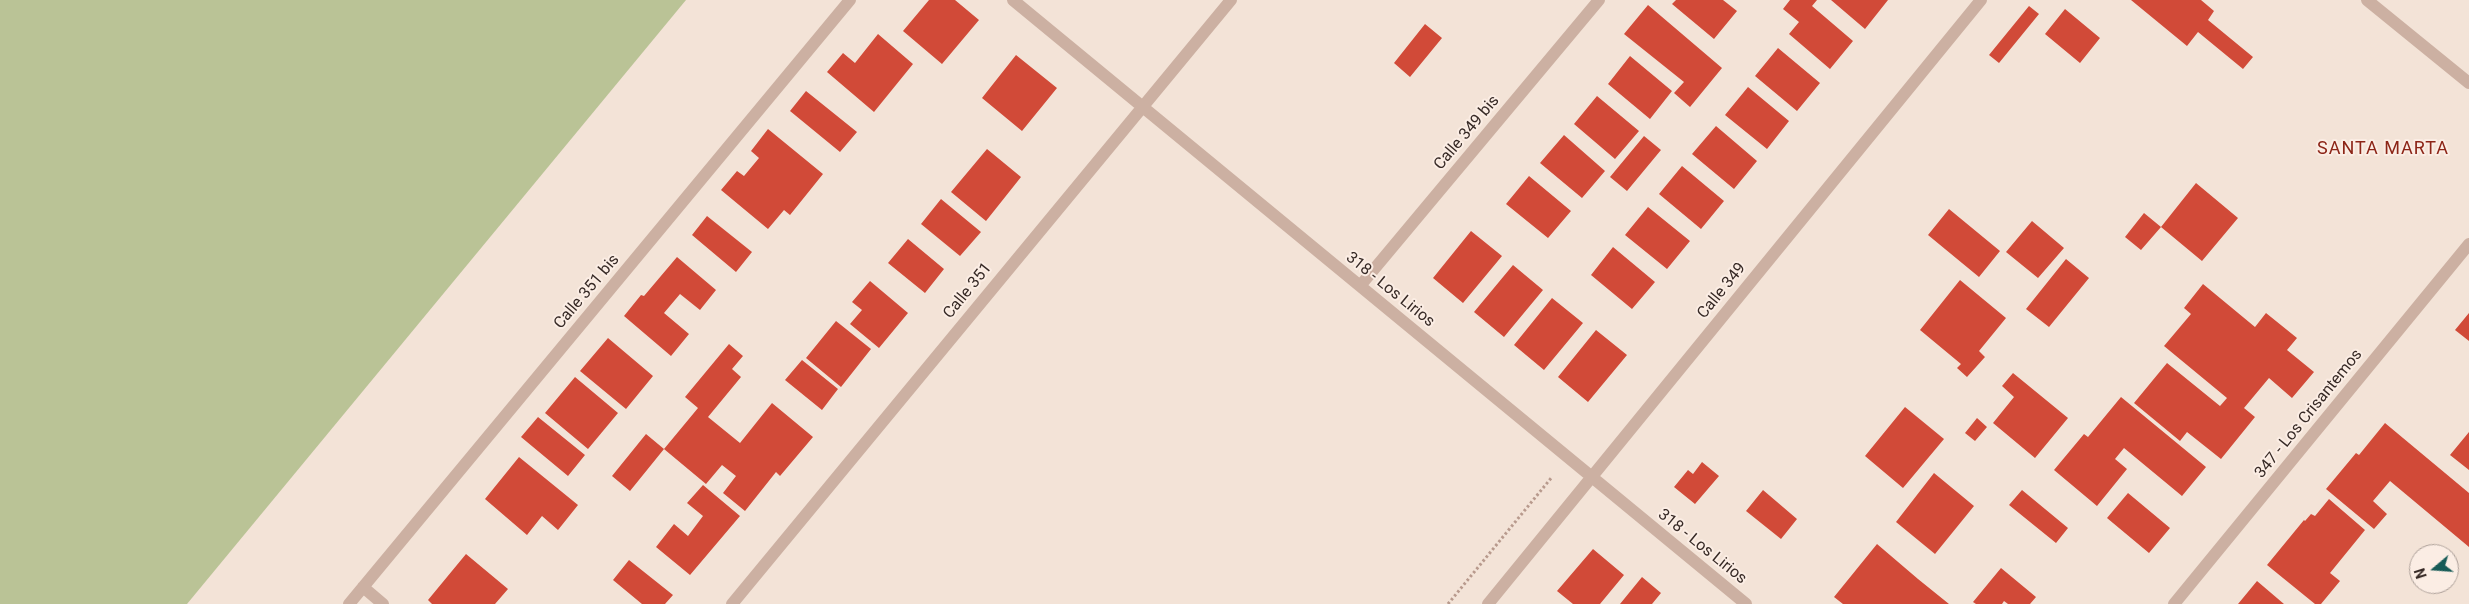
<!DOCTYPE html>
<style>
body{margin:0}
#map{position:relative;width:2469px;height:604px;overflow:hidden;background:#f3e3d7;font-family:Roboto,sans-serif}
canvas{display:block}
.north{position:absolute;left:2409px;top:544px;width:50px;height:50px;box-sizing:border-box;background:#fbede4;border:1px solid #ac9f98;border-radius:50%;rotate:252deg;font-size:14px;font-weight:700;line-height:20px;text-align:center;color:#362925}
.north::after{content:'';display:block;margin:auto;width:18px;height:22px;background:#175b57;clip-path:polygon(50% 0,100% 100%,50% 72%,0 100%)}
</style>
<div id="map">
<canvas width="2469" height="604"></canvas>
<div class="north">N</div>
</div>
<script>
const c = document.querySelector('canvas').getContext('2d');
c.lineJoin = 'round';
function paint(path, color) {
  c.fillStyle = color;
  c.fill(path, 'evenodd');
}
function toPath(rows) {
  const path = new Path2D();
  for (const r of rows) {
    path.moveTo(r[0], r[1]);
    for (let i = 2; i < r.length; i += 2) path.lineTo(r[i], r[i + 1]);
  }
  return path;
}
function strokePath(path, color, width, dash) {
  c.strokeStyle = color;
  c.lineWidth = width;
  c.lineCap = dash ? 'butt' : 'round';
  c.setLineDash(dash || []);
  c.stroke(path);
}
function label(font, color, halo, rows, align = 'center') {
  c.font = font + ' Roboto,sans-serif';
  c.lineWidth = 4;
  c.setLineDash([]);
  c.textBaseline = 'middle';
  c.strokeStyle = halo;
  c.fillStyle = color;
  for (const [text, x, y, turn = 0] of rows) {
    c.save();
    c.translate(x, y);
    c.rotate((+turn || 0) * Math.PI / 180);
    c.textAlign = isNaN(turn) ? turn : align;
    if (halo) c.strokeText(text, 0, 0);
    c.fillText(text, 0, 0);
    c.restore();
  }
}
paint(toPath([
 [0,0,686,0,187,604,0,604]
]), '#bac396');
paint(toPath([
 [929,0,955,0,979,20,942,64,903,31],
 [1676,0,1723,0,1737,11,1714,39,1672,4],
 [1790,0,1817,0,1812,6,1853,41,1830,69,1789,34,1799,22,1783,9],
 [1831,0,1888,0,1865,29],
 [2131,0,2201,0,2214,11,2208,20,2253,57,2243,69,2198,32,2187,46],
 [1648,5,1722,68,1690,107,1674,93,1684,82,1624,34],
 [2029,6,2039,14,1999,63,1989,55],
 [2065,9,2100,38,2080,63,2045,34],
 [1425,24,1442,38,1410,77,1394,63],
 [878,34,913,64,874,112,827,72,843,53,855,63],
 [1778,48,1820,83,1797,111,1755,76],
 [1016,55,1057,88,1022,131,982,98],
 [1630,56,1672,91,1650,119,1608,84],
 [1748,87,1789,121,1767,149,1725,115],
 [806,91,857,132,840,152,790,111],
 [1597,96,1639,131,1615,159,1574,124],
 [1716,126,1757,161,1734,189,1692,154],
 [768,129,823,174,790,215,784,210,768,229,721,190,737,171,744,176,759,158,751,151],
 [1564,135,1605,171,1582,198,1540,163],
 [1644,136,1661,150,1627,191,1610,177],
 [987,149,1021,177,986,221,951,192],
 [1682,166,1724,201,1701,229,1659,194],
 [1529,176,1571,211,1548,238,1506,204],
 [2196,183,2238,218,2202,261,2161,227],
 [941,199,981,232,960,256,921,224],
 [1648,207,1690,241,1667,269,1625,235],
 [1949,209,2000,251,1979,277,1928,235],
 [2144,213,2161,227,2141,250,2125,237],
 [707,216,752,252,736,272,692,235],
 [2032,221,2064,248,2038,278,2006,252],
 [1471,231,1502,256,1463,303,1433,278],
 [908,239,944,269,925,293,888,263],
 [1613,247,1655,282,1632,309,1591,275],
 [677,257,716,290,700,310,680,294,664,313,689,334,671,356,624,316,641,295,644,296],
 [2066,259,2089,278,2049,327,2026,309],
 [1513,265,1543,290,1504,337,1474,312],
 [1960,280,2006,318,1979,351,1985,357,1967,377,1957,368,1961,364,1920,330],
 [870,281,908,313,879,348,850,324,862,310,852,302],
 [2203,284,2255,327,2266,313,2297,338,2287,350,2314,372,2292,398,2269,378,2244,408,2255,417,2221,459,2187,432,2180,441,2134,403,2167,363,2220,406,2227,398,2164,346,2191,314,2184,308],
 [1552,298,1583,323,1544,370,1514,345],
 [2469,313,2469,341,2455,330],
 [836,321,871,349,841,387,806,358],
 [1596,330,1627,355,1588,402,1558,377],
 [608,338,653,376,626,409,580,371],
 [729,344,743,356,732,369,741,377,708,417,740,443,772,403,813,437,780,476,776,472,745,511,723,493,736,476,722,465,706,484,664,449,698,408,685,397],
 [802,360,838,389,822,410,785,380],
 [2013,373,2068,418,2035,458,1993,423,2014,397,2002,386],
 [575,377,618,413,588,449,545,413],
 [2121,397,2206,467,2182,496,2124,448,2115,459,2127,469,2097,506,2054,470,2084,434,2088,437],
 [1905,407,1944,439,1903,488,1865,456],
 [538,417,585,455,568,476,521,437],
 [1977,418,1987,427,1975,441,1965,433],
 [2385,423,2469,493,2469,547,2390,481,2373,501,2387,514,2374,529,2326,489,2356,453,2359,455],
 [2469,432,2469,470,2450,455],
 [646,434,664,449,630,491,612,476],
 [519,457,578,505,558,530,542,516,527,535,485,499],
 [1702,462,1719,476,1695,504,1674,487,1688,470,1693,474],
 [1934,473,1974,506,1935,554,1896,522],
 [703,485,740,516,690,575,656,547,674,524,688,536,703,516,687,503],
 [1763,490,1797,519,1781,539,1746,511],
 [2022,490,2068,528,2056,543,2009,505],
 [2128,493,2170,528,2149,553,2107,518],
 [2329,499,2365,530,2330,573,2340,581,2321,604,2315,604,2267,565,2304,520,2305,521,2311,514,2315,516],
 [1877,544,1918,579,1949,604,1843,604,1834,597],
 [1593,549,1624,575,1600,604,1573,604,1557,591],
 [466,554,508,589,495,604,432,604,428,600],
 [629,560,673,595,665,604,642,604,613,580],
 [2001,568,2036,597,2030,604,2008,604,2004,601,2002,604,1976,604,1973,602],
 [1642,577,1661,593,1652,604,1620,604],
 [2257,581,2284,604,2238,604]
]), '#d14a38');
strokePath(toPath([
 [1448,604,1552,477]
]), '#b89a8d', 3, [2.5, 2.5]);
strokePath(toPath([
 [1013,0,1746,604],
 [2367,0,2469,83],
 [1360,286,1599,0],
 [363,587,383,604],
 [349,604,850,0],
 [732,604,1231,0],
 [1488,604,1981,0],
 [2174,604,2469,244]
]), '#ccb0a2', 12);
label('16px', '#362925', '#fbede4', [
 ["Calle 349 bis",1467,133,-50],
 ["318 - Los Lirios",1390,290,39],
 ["Calle 351",968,291,-51],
 ["Calle 349",1722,291,-51],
 ["Calle 351 bis",587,292,-50],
 ["347 - Los Crisantemos",2309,414,-51],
 ["318 - Los Lirios",1702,547,39]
]);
c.letterSpacing = '1px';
label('18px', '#8c2517', '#fbede4', [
 ["SANTA MARTA",2383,149]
]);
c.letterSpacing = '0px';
</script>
